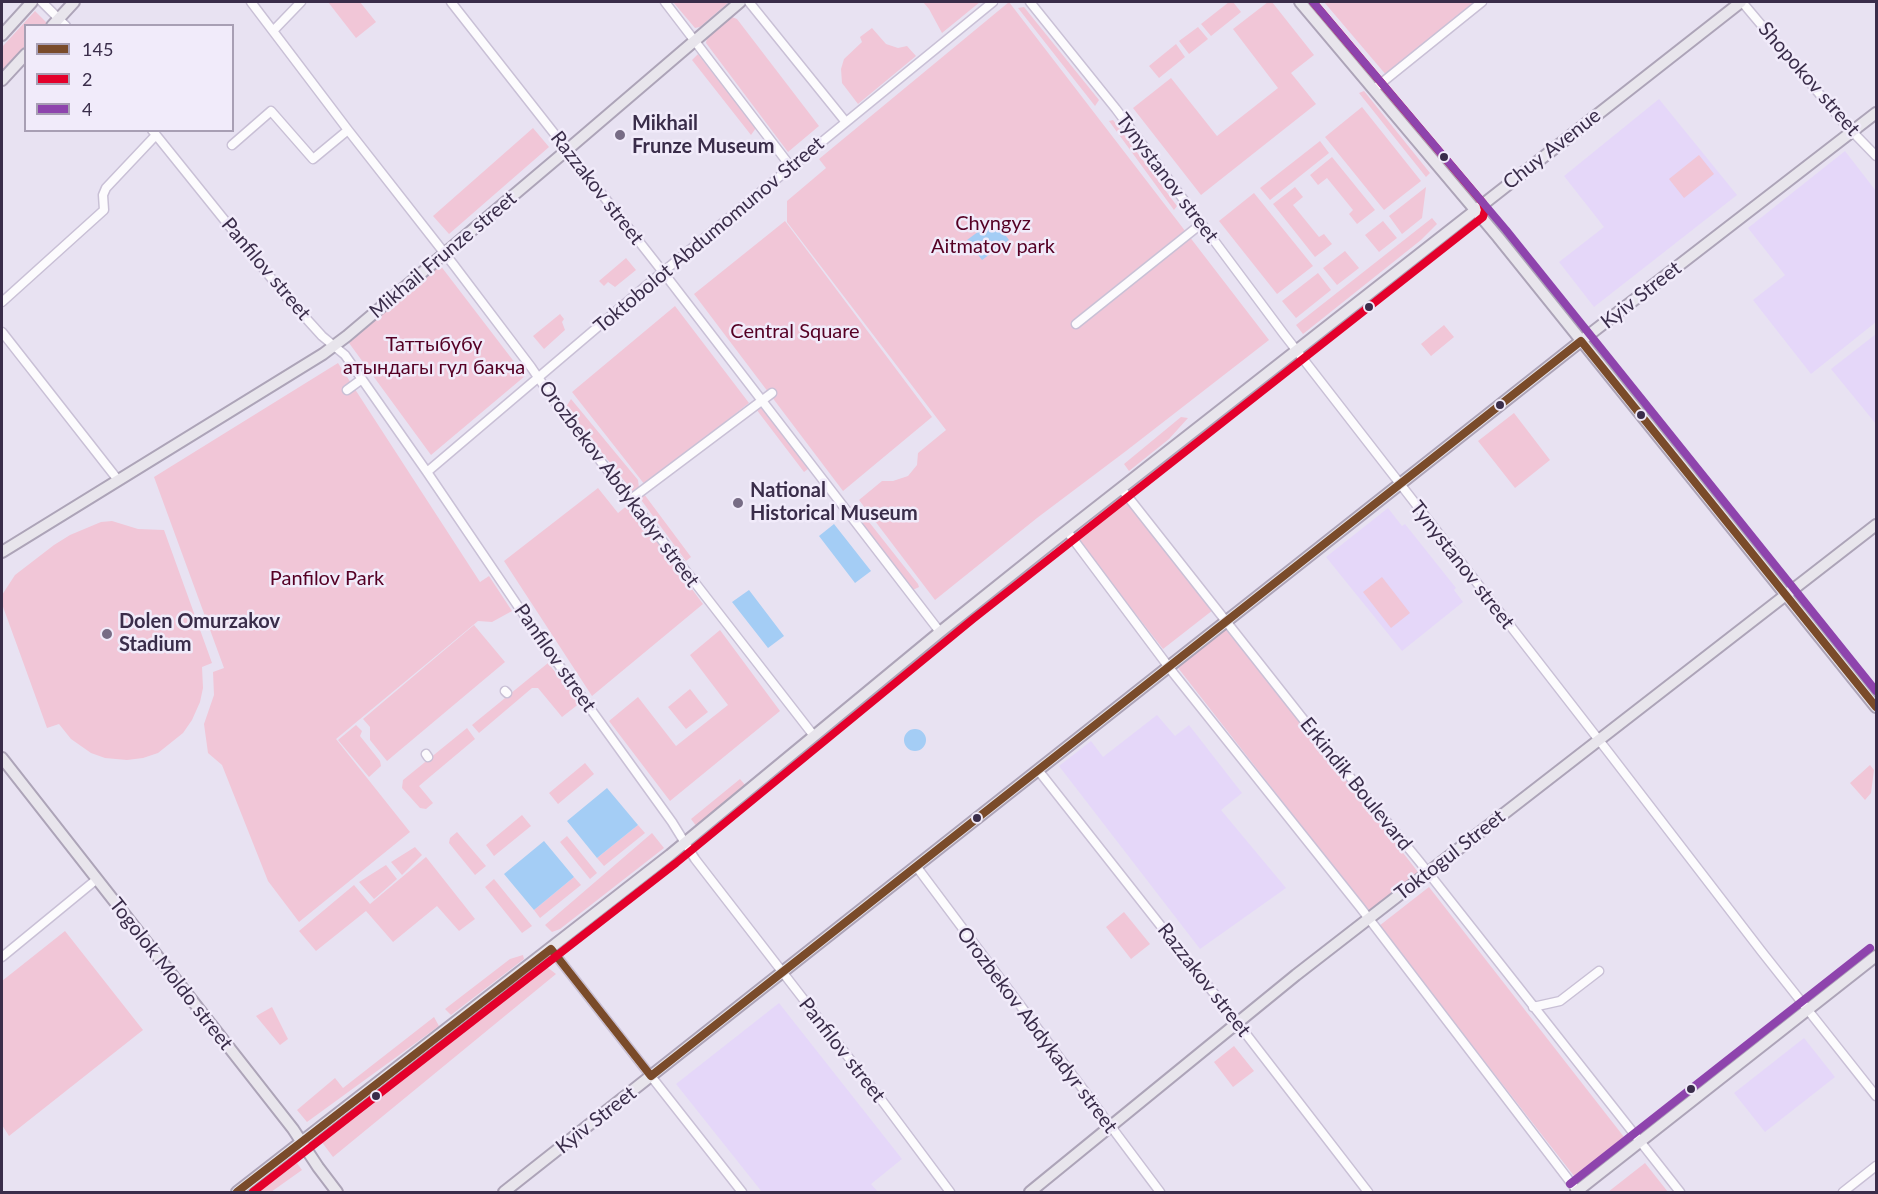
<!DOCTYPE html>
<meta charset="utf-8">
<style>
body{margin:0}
#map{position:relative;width:1878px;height:1194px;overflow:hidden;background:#e8e2f2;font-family:Lato,sans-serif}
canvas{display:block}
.frame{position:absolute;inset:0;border:3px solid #3a2d4a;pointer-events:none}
.legend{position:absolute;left:24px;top:24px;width:210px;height:108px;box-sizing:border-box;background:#f1ebfa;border:2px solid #a89fb4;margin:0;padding:8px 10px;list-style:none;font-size:18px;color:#3a2d4a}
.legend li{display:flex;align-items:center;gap:12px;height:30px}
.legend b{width:30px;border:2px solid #a89fb4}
</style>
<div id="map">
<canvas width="1878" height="1194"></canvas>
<div class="frame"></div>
<ul class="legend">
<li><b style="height:8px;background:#7a4b2a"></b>145</li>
<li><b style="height:8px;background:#e4002b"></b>2</li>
<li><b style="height:8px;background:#8e44ad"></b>4</li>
</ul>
</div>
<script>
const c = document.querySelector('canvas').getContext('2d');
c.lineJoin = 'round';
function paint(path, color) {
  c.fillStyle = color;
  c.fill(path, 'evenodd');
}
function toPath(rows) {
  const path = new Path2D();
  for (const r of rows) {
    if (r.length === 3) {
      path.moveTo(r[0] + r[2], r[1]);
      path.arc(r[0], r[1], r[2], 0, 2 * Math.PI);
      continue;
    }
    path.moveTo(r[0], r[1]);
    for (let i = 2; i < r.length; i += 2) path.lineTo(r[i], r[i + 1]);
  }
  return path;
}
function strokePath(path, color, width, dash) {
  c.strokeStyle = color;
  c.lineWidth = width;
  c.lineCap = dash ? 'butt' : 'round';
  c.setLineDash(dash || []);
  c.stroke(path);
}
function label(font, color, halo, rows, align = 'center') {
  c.font = font + ' Lato,sans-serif';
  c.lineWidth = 5;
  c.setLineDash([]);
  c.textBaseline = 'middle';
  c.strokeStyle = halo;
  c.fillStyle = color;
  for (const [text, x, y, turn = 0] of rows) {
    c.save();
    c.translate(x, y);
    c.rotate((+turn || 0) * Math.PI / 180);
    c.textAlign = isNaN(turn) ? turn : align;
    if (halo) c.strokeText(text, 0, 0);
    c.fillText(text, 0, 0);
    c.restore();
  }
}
paint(toPath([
 [1659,99,1737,195,1594,307,1559,262,1604,227,1564,176],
 [1845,151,1876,191,1876,322,1811,374,1753,300,1785,275,1748,228],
 [1876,334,1876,424,1831,369],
 [1388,508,1402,526,1405,524,1456,588,1454,590,1463,602,1402,651,1326,557],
 [1157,715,1175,736,1189,725,1242,793,1221,810,1286,888,1200,949,1059,766,1091,741,1103,757],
 [779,1003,902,1159,871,1184,878,1192,762,1192,676,1084],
 [1804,1038,1835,1077,1765,1132,1734,1093]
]), '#e5d7f9');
paint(toPath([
 [328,2,360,2,376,22,356,38],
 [673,2,729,2,700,27,695,28],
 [923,2,980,2,942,33,929,9],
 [1009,2,1269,340,1126,451,1037,518,935,600,859,500,882,481,893,481,908,476,917,465,918,453,946,430,787,222,787,201,826,168,819,159],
 [1229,2,1233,2,1241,12,1211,36,1201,24],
 [1268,2,1272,2,1314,55,1291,73,1316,104,1201,195,1133,108,1171,78,1217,136,1278,88,1233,29],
 [1324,2,1480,2,1387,76],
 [1024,7,1099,100,1095,106,1018,8],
 [35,11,47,23,44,25,26,26,25,46,2,71,2,47],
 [732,17,737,19,819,126,788,152,706,43,707,38],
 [1198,27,1208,39,1189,54,1179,41],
 [872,28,886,44,898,48,907,46,916,56,858,104,842,83,841,69,844,59,862,42,860,37],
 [1176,44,1185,57,1159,78,1149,66],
 [698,54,756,128,751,135,692,60],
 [1364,91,1430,173,1426,177,1359,93],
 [1362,107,1421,181,1384,210,1325,137],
 [1113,120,1177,206,1174,210,1109,121],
 [533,128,549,147,449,234,433,216],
 [1320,141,1329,153,1270,200,1260,188],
 [1699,155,1714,174,1684,198,1669,179],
 [1332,157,1375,210,1357,224,1349,214,1353,210,1327,178,1318,185,1310,175],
 [1295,187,1303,197,1293,205,1319,237,1324,234,1332,244,1315,257,1273,204],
 [1426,187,1422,218,1402,234,1389,216],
 [1254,193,1313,266,1277,294,1219,221],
 [1432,218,1437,224,1421,240,1303,334,1296,325],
 [785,221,932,417,843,491,694,294],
 [1383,221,1397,238,1379,252,1365,235],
 [1345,251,1359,268,1337,285,1323,268],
 [626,258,636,270,615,287,608,282,604,286,599,281],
 [440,265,525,376,431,455,349,343],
 [1318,273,1331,290,1296,318,1282,301],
 [675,306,749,403,645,485,572,392],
 [560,314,564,319,562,322,565,330,544,349,533,336],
 [1444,325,1454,337,1431,356,1421,344],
 [338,363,480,582,489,576,512,611,492,622,478,621,336,739,410,832,299,922,268,881,222,765,208,753,204,724,214,695,213,672,224,668,154,477],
 [571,399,638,480,639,488,633,492,566,407],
 [761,405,808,469,804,472,756,409],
 [1514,413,1550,460,1515,488,1478,441],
 [1181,417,1188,418,1169,439,1129,471,1124,464],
 [598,488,618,513,629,504,703,604,592,696,504,561],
 [644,494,691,557,686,561,639,497],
 [1127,500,1213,610,1163,649,1077,539],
 [854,503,918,584,919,587,913,590,849,508],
 [112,521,138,529,164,530,212,663,202,667,203,688,200,702,192,720,183,733,158,753,143,758,127,760,105,758,91,753,71,739,59,724,47,728,2,604,2,595,15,575,54,545,70,535,101,522],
 [1382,577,1410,613,1391,628,1363,592],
 [474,625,505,662,387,761,370,740,370,727,363,719],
 [1225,625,1418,872,1368,911,1175,664],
 [720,630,780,711,670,801,609,721,638,697,676,746,728,705,690,655],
 [548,663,580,703,562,717,538,688,532,688,479,733,472,725],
 [690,689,708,712,686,729,668,707],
 [356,725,362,731,360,736,380,761,381,766,369,777,338,740],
 [467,728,475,739,419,786,433,803,426,809,420,808,402,788,403,780],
 [585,763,594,774,558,804,549,793],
 [1870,765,1874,770,1871,793,1865,800,1850,783],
 [740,779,746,786,697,827,691,819],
 [522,815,531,826,494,856,486,845],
 [638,825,645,833,604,866,597,858],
 [457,832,486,866,475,875,449,843,450,838],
 [652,833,664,848,560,929,552,932,545,925],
 [567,836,597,873,590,879,560,842],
 [415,847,422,855,402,875,391,862],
 [426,857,475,919,459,931,437,906,393,942,366,911,316,951,299,931,354,885,370,904],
 [386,865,397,879,374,899,359,882],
 [574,877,581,885,540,918,534,910],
 [494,879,532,926,522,933,485,887],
 [1429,887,1624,1137,1574,1176,1379,926],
 [1124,912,1150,944,1131,959,1106,927],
 [65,931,143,1030,9,1136,2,1125,2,981],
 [523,955,524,959,451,1015,445,1009,510,959],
 [547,967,556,974,333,1157,321,1141,359,1115],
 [272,1007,288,1039,280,1045,256,1016],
 [434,1017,439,1026,307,1122,297,1110,335,1078,343,1088],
 [1234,1046,1254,1071,1233,1087,1214,1062],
 [294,1159,302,1170,271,1192,249,1192],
 [1645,1163,1668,1192,1608,1192]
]), '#f1c6d7');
paint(toPath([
 [994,220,1009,240,982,260,967,240],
 [834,524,871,571,855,583,819,536],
 [749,590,784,636,768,648,732,602],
 [915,740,11],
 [607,788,638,825,597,858,567,821],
 [544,841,574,877,534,910,504,874]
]), '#a4cdf5');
const minor = toPath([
 [42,2,66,26],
 [251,2,348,130,453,264,531,367,557,405,814,736],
 [451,2,663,272,940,632],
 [665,2,791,167],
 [749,2,845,121],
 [1030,2,1116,109,1283,333,1609,753,1762,952,1876,1096],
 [1742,2,1843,122,1876,156],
 [273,31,301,2],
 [1374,89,1482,2],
 [152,130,284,294,322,336,345,355,427,472,543,643,672,822,695,859,883,1102,950,1192],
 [232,145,271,111,313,159,348,130],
 [2,302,104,210,103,195,106,188,156,135],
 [1076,324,1201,224],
 [2,332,118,480],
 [347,390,362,379],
 [427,472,653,280,993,2],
 [1121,488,1322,743,1419,861,1680,1192],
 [631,499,772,393],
 [1067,531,1174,674,1360,907,1578,1192],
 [505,691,507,693],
 [426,754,428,757],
 [1038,770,1246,1034,1368,1192],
 [916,866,1160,1192],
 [551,949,742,1192],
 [2,957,97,879],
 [1533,1007,1560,1001,1599,971],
 [1843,1192,1876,1166]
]);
const major = toPath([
 [1300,2,1498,237,1876,707],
 [52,26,74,2],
 [2,35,32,2],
 [2,80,26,54],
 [2,552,323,354,347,336,567,150,740,2],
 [2,758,293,1129,318,1167,337,1192],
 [237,1192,670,855,940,632,1055,540,1741,2],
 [504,1192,1581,341,1876,113],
 [1030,1192,1296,975,1876,525],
 [1576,1192,1876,956]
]);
strokePath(minor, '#c9c0d6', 11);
strokePath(major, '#ada4b8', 14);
strokePath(minor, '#fcfbfd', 8);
strokePath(major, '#e8e5ec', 10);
strokePath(toPath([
 [237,1192,551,949,651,1076,1581,341,1876,707]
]), '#7a4b2a', 8);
strokePath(toPath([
 [253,1192,676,863,973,619,1483,217,1485,210,1483,203,1313,2]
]), '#e4002b', 8);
strokePath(toPath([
 [1313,2,1506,230,1876,691],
 [1570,1184,1870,948]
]), '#8e44ad', 8);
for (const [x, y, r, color] of [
 [620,135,6,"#776c85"],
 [1444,157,5,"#3a2d4a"],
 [1369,307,5,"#3a2d4a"],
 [1500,405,5,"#3a2d4a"],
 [1641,415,5,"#3a2d4a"],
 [738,503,6,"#776c85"],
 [107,634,6,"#776c85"],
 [977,818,5,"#3a2d4a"],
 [1691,1089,5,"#3a2d4a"],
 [376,1096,5,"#3a2d4a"]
]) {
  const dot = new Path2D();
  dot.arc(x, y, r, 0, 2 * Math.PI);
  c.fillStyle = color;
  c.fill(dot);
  strokePath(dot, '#f1ebfa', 2);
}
label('20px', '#3a2d4a', '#f1ebfa', [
 ["Shopokov street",1809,79,49],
 ["Chuy Avenue",1552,149,-38],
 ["Tynystanov street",1167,178,53],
 ["Razzakov street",597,188,52],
 ["Toktobolot Abdumomunov Street",709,235,-40],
 ["Mikhail Frunze street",443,255,-40],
 ["Panfilov street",266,269,50],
 ["Kyiv Street",1641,295,-38],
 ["Orozbekov Abdykadyr street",619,484,53],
 ["Tynystanov street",1462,565,52],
 ["Panfilov street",555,658,55],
 ["Erkindik Boulevard",1356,784,51],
 ["Toktogul Street",1450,855,-38],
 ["Togolok Moldo street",171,974,52],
 ["Razzakov street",1204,980,52],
 ["Orozbekov Abdykadyr street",1037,1030,53],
 ["Panfilov street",842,1050,52],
 ["Kyiv Street",596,1120,-38]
]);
label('bold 20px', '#3a2d4a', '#f1ebfa', [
 ["Mikhail",632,124],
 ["Frunze Museum",632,147],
 ["National",750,491],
 ["Historical Museum",750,514],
 ["Dolen Omurzakov",119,622],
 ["Stadium",119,645]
], 'left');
label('20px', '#550024', '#f1ebfa', [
 ["Chyngyz",993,224],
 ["Aitmatov park",993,247],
 ["Central Square",795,332],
 ["Таттыбүбү",434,345],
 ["атындагы гүл бакча",434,368],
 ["Panfilov Park",327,579]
]);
</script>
